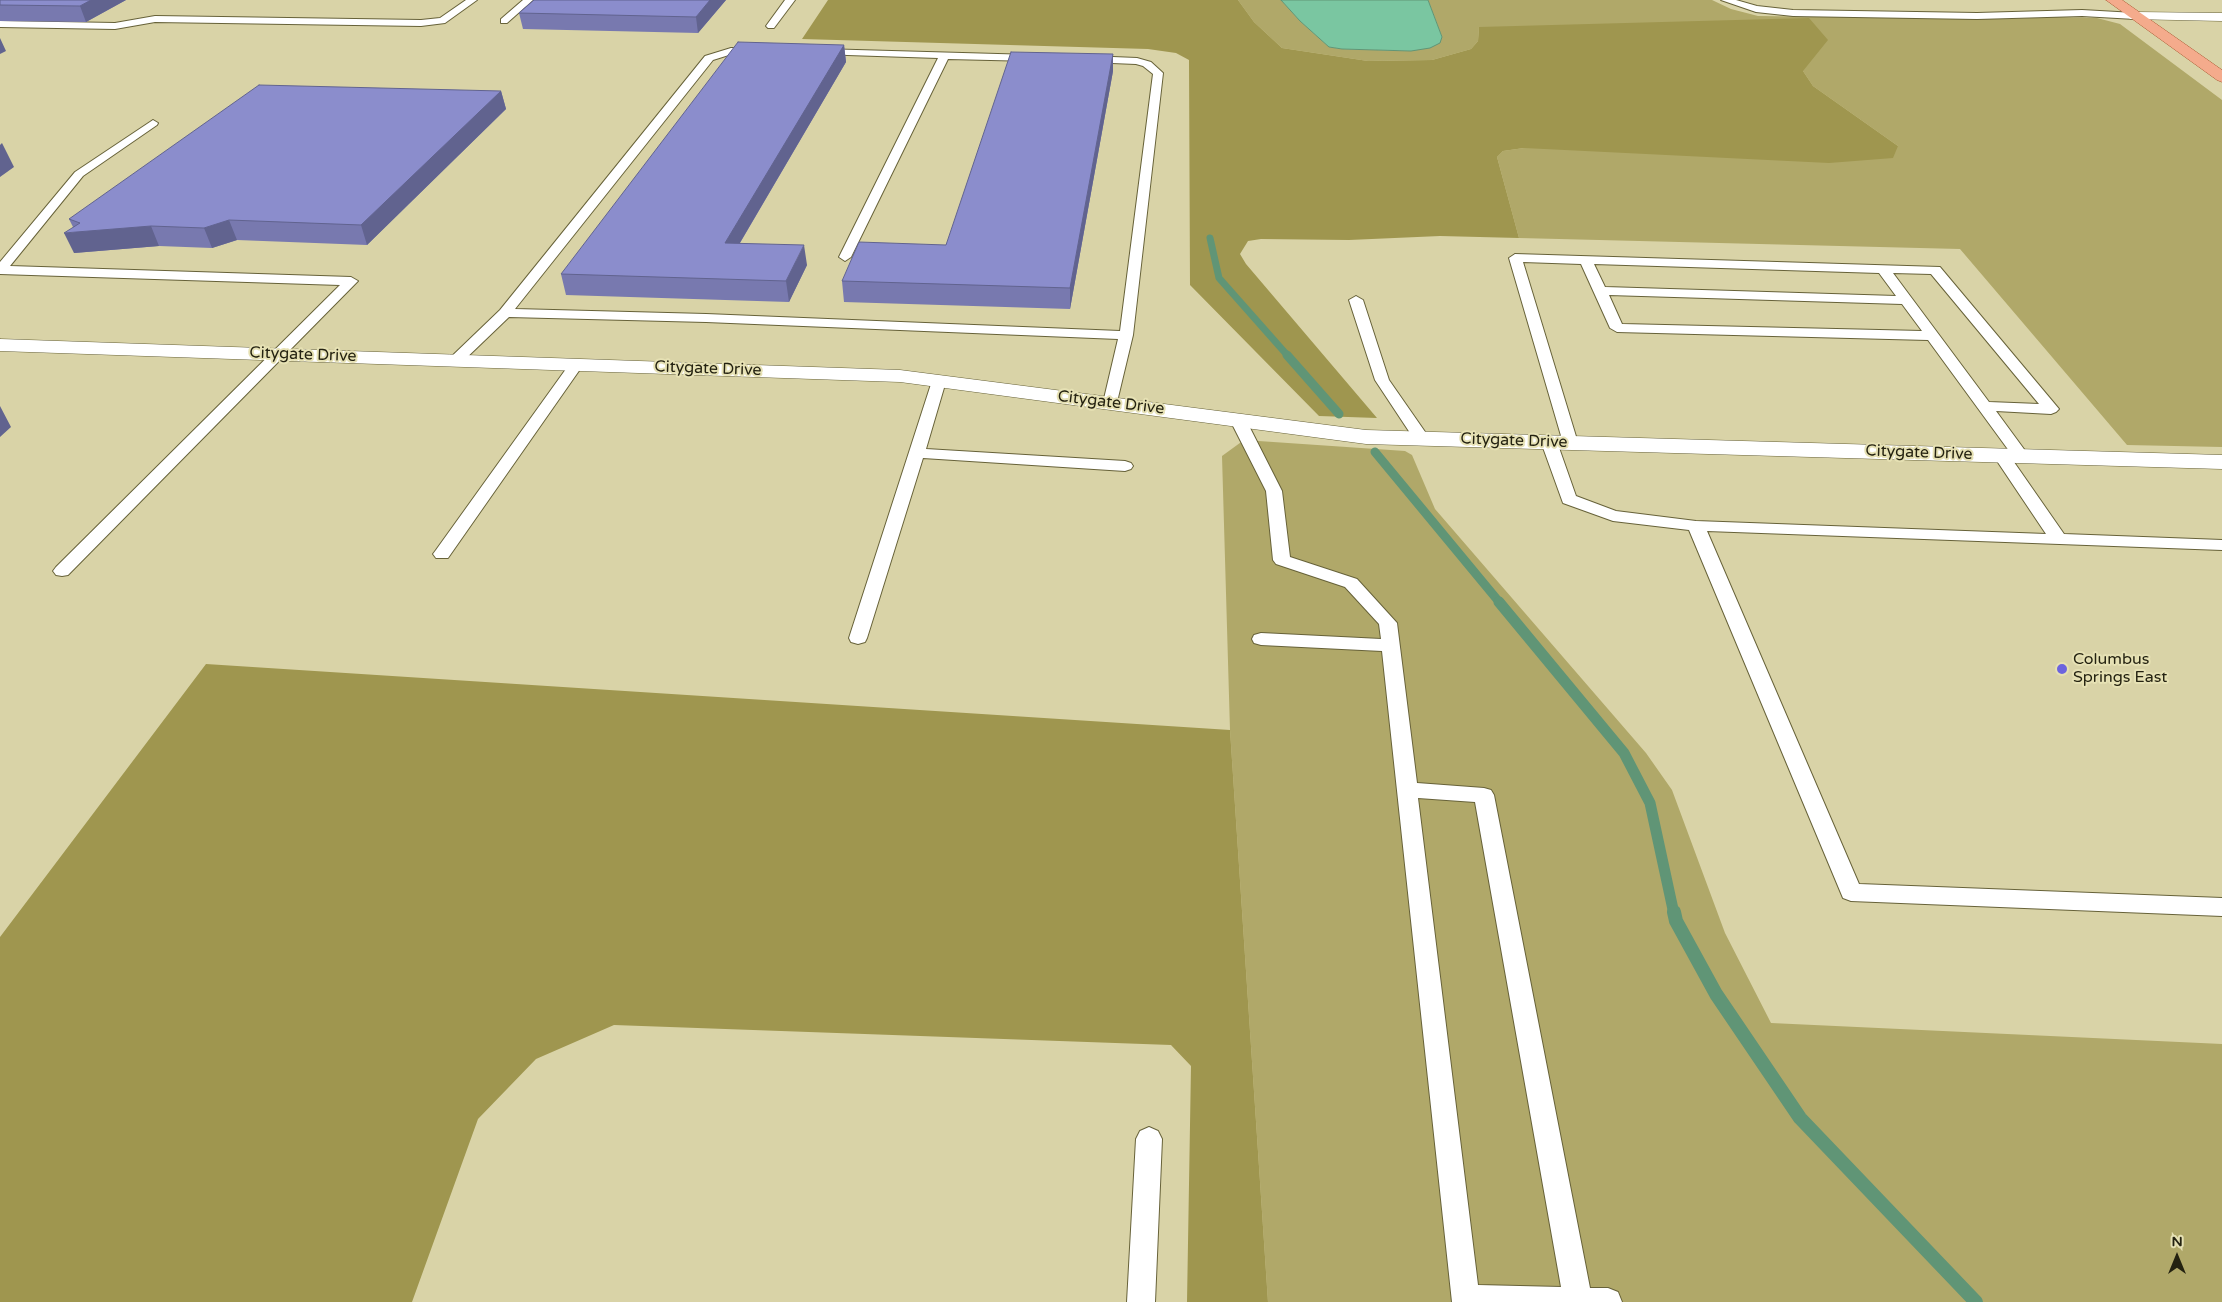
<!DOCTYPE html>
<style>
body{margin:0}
#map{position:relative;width:2222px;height:1302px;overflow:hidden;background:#d9d3a7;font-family:"Varela Round",sans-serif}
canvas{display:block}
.north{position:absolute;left:2152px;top:1232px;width:50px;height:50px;-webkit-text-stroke:4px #e6e1b4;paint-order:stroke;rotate:0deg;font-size:14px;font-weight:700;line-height:20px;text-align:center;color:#242211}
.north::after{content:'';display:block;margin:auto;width:18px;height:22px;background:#242211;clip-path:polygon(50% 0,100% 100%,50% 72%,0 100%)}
</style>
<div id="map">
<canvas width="2222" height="1302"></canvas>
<div class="north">N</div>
</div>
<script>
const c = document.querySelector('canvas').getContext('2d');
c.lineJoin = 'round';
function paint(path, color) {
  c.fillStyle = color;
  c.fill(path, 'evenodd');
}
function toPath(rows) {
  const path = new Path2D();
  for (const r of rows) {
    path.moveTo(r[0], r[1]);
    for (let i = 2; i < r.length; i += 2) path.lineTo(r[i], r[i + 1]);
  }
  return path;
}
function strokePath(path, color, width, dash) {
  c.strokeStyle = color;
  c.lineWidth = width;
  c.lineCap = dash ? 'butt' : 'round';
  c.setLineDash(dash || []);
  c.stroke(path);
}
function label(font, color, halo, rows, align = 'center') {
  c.font = font + ' "Varela Round",sans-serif';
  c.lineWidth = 4;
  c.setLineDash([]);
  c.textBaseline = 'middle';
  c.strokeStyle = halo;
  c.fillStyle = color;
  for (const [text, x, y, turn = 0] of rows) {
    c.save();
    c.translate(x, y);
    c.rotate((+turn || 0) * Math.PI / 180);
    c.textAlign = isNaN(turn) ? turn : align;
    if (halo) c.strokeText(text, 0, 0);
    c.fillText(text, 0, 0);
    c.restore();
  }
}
paint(toPath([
 [1238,0,1281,0,1300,21,1329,47,1342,49,1411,51,1442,37,1428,0,1712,0,1731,9,1758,16,2009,19,2056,17,2097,18,2120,24,2222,100,2222,447,2127,445,1960,249,1519,238,1497,157,1503,151,1524,148,1898,146,1813,86,1803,71,1479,27,1478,41,1471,49,1432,60,1368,61,1282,48,1254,22],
 [1244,440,1405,451,1412,455,1435,509,1646,753,1672,790,1725,933,1771,1023,2222,1044,2222,1302,1268,1302,1230,730,1222,456]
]), '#b0a869');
paint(toPath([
 [828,0,1238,0,1254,22,1282,48,1368,61,1432,60,1471,49,1478,41,1479,27,1809,18,1828,40,1803,71,1813,86,1898,146,1893,158,1829,163,1524,148,1503,151,1497,157,1519,238,1440,236,1349,240,1261,239,1248,241,1240,254,1246,264,1377,418,1319,416,1190,285,1189,60,1176,53,1148,49,802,39],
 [206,664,1230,730,1268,1302,1187,1302,1191,1066,1171,1045,614,1025,536,1059,478,1119,412,1302,0,1302,0,937]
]), '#9f964f');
const water = toPath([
 [1281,0,1428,0,1442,37,1440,43,1430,48,1411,51,1342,49,1329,47,1300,21,1281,0]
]);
paint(water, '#7ac6a1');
strokePath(water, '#609576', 1);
strokePath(toPath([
 [1210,238,1219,278,1288,356]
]), '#609576', 7);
strokePath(toPath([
 [1287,355,1339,414],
 [1375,452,1500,603]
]), '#609576', 9);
strokePath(toPath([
 [1499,602,1624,753,1650,803,1674,914]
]), '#609576', 11);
strokePath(toPath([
 [1674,912,1676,921,1716,994,1800,1118,1976,1302]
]), '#609576', 14);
const service = toPath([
 [466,0,477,0,445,23,421,26,155,22,115,29,0,27,0,21,115,23,155,16,421,20,440,18,466,0],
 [523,0,533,0,507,23,501,23,501,19,523,0],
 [785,0,795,0,774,28,768,28,766,26,785,0],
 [1721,0,1736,0,1757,6,1793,10,1977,13,2082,10,2135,13,2140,16,2135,19,2082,16,1977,19,1793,16,1756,12,1721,0],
 [731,48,758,48,763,51,758,54,732,54,713,60,515,309,706,314,1120,331,1153,74,1143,66,1136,64,1088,62,1083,59,1088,56,1137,58,1151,62,1163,73,1133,335,1116,406,1106,406,1103,403,1118,339,706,322,509,317,460,364,450,364,448,361,450,358,500,310,705,56,731,48],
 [821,49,1033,55,1038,58,1033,61,948,59,851,257,845,261,839,257,938,58,817,54,816,52,821,49],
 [153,120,158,123,157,125,83,176,10,266,351,277,358,281,68,575,62,576,56,575,53,571,56,567,340,285,0,274,0,262,75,172,153,120],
 [1515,254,1940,267,2059,409,2056,412,2051,414,1996,411,2029,456,2027,459,2015,459,1928,340,1617,332,1610,328,1581,264,1523,262,1578,443,1576,446,1564,446,1509,258,1515,254],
 [1594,264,1879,273,1896,296,1605,287,1594,264],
 [1893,273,1931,274,2039,404,1989,402,1893,273],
 [1609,295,1902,304,1922,331,1622,324,1609,295],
 [1356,296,1363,300,1389,380,1430,439,1428,442,1416,442,1375,380,1349,300,1356,296],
 [576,361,583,365,448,558,436,558,433,554,436,550,571,362,576,361],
 [939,377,944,378,946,381,926,449,1125,461,1131,463,1133,466,1131,469,1125,471,923,458,867,638,865,642,858,644,851,642,849,638,932,381,934,378,939,377],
 [1238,415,1243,417,1246,420,1282,491,1290,557,1357,579,1397,623,1417,783,1484,788,1491,790,1494,795,1590,1288,1608,1288,1618,1292,1622,1302,1452,1302,1382,651,1261,645,1254,643,1252,639,1254,635,1261,633,1381,639,1379,624,1345,587,1276,564,1273,560,1266,491,1230,420,1233,417,1238,415],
 [1418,798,1475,802,1561,1287,1478,1285,1418,798],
 [1549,437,1555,439,1557,442,1576,496,1616,511,1696,521,2046,534,1993,455,1995,452,2001,450,2007,452,2064,534,2222,540,2222,550,1707,531,1859,884,2222,898,2222,916,1851,901,1843,898,1689,530,1613,521,1563,503,1541,442,1543,439,1549,437],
 [1149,1127,1158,1131,1162,1139,1155,1302,1127,1302,1136,1139,1140,1131,1149,1127]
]);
const minor = toPath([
 [2135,12,2222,13,2222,21,2130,19,2128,16,2135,12],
 [0,339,900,370,1366,430,2222,455,2222,469,1366,444,900,382,0,351,0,339]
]);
const primary = toPath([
 [2106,0,2122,0,2222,70,2222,82,2217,80,2106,0]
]);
strokePath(service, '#676239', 2);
strokePath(minor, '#676239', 1);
strokePath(primary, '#a75730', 1);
paint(service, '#fff');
paint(minor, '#fff');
paint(primary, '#f4ab8c');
paint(toPath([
 [0,0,126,0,86,22,0,21],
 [534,0,726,0,698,33,523,29,519,13],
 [844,45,846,62,740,243,807,265,789,302,566,295,561,274],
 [1113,54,1113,71,1070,309,844,302,842,281,946,245],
 [501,91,506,109,367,245,237,240,212,248,159,246,74,253,73,227,69,219]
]), '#7879af');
paint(toPath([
 [91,0,126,0,86,22,80,6],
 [710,0,726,0,698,33,696,17],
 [0,38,6,51,0,54],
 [844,45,846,62,728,263,725,243],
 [1113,54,1113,71,1070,309,1070,288],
 [501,91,506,109,367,245,361,225],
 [2,143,14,167,0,177,0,145],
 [229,220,237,240,212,248,204,228],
 [151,226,159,246,74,253,64,233],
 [804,245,807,265,789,302,786,281],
 [0,406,11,427,0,437]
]), '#61638f');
const building = toPath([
 [0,0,91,0,80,6,0,5,0,0],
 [534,0,710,0,696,17,519,13,534,0],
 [738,42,844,45,725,243,804,245,786,281,561,274,738,42],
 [1011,52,1113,54,1070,288,842,281,859,242,946,245,1011,52],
 [259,85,501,91,361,225,229,220,204,228,151,226,64,233,80,223,69,219,259,85]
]);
paint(building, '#8b8dcc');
strokePath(building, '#61638f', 1);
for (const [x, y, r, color] of [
 [2062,669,6,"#6c64de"]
]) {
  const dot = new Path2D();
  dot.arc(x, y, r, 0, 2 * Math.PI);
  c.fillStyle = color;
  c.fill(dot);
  strokePath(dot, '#e6e1b4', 2);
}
label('16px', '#242211', '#e6e1b4', [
 ["Citygate Drive",303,355,2],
 ["Citygate Drive",708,369,2],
 ["Citygate Drive",1111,403,7],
 ["Citygate Drive",1514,441,2],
 ["Citygate Drive",1919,453,2]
]);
label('16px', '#242211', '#e6e1b4', [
 ["Columbus",2073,660],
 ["Springs East",2073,678]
], 'left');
</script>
